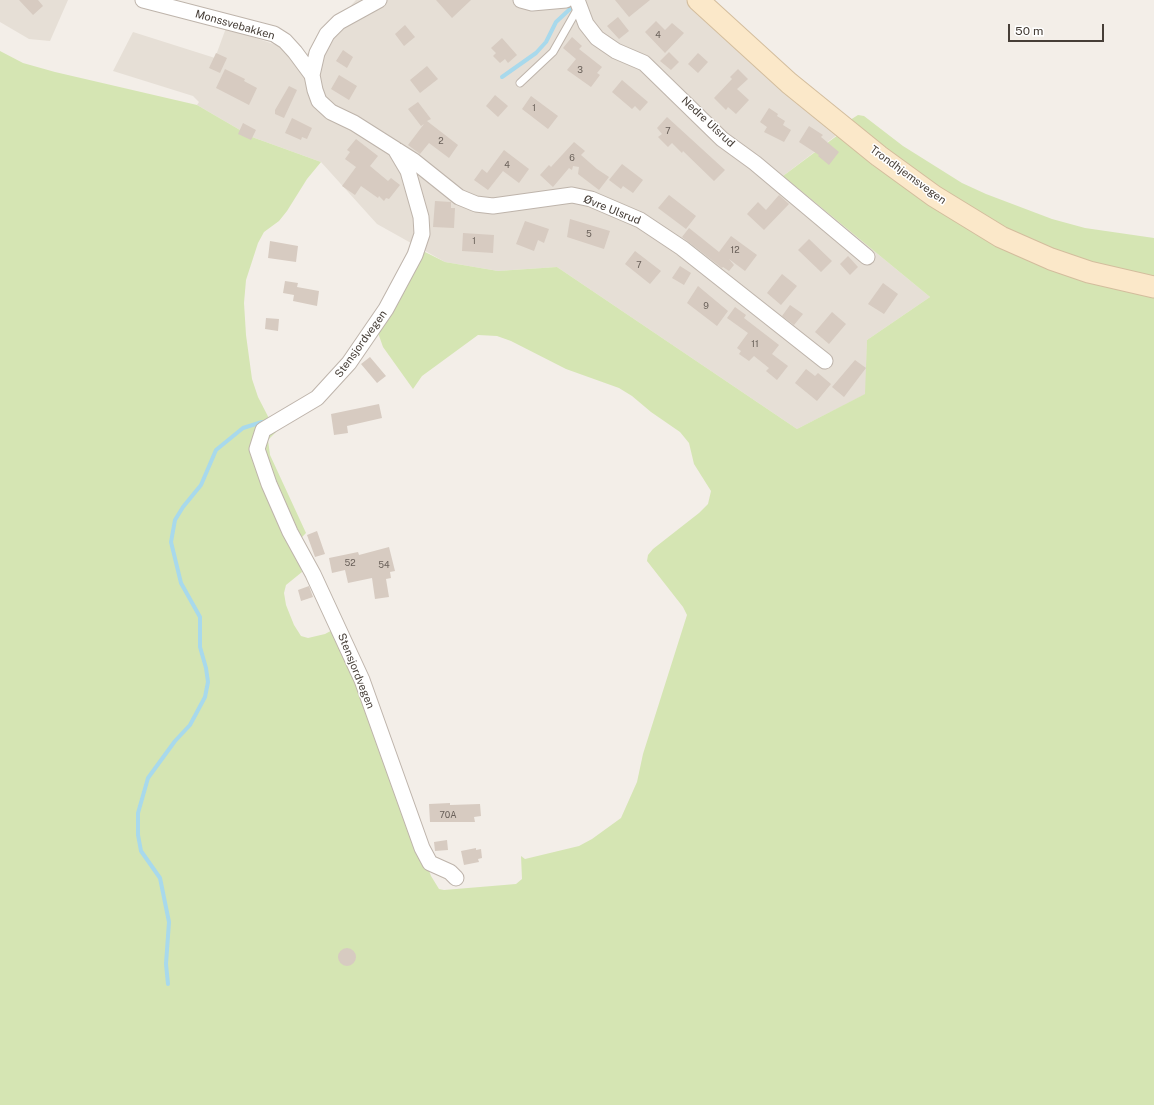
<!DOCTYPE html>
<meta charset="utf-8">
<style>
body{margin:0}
#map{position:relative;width:1154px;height:1105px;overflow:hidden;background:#f3eee8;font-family:"Public Sans",sans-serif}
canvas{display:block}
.scale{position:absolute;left:1008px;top:24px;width:96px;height:18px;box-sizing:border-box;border:2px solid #463e37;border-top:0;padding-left:5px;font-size:12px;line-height:14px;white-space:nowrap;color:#463e37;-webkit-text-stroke:3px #fff;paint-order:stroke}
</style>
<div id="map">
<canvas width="1154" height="1105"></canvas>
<div class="scale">50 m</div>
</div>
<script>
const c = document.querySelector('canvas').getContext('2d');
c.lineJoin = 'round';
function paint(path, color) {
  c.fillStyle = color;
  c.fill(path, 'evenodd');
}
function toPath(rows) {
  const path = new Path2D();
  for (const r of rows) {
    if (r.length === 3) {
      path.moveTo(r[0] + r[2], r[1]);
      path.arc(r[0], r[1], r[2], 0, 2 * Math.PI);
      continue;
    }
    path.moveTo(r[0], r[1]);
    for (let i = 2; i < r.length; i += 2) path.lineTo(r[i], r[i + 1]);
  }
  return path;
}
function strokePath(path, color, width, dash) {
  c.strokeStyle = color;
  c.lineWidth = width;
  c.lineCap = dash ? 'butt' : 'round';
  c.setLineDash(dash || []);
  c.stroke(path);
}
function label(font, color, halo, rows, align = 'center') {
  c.font = font + ' "Public Sans",sans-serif';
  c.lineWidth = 3;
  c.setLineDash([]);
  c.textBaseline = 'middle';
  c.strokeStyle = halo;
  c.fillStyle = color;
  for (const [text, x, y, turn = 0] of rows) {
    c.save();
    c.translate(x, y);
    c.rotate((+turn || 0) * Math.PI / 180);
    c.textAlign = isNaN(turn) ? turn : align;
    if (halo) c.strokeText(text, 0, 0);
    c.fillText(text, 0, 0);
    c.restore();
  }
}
paint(toPath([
 [0,0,68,0,50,41,29,39,0,22],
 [356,0,708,0,842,131,783,176,930,297,867,340,866,394,797,429,557,267,498,271,445,262,377,224,321,162,252,137,197,105,199,102,193,96,113,71,133,32,215,58,226,28,306,55]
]), '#e6dfd6');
paint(toPath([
 [0,51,23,63,55,72,197,105,252,137,321,162,307,179,287,211,279,221,264,232,258,243,246,280,244,303,246,335,252,379,258,397,276,432,268,440,270,455,306,533,296,543,302,572,286,585,284,593,286,605,294,625,301,636,308,638,325,634,338,627,431,876,439,889,444,890,516,884,522,879,521,856,525,859,579,846,592,839,621,818,637,782,643,754,687,615,683,607,647,561,648,555,653,549,699,513,708,504,711,491,694,464,689,443,680,432,651,412,632,396,619,388,566,369,511,341,497,336,478,335,422,376,413,389,383,347,376,327,419,249,445,262,498,271,557,267,797,429,865,394,867,340,930,297,783,176,842,132,847,122,858,115,864,116,903,146,962,183,986,194,1052,219,1085,228,1154,238,1154,1105,0,1105]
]), '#d5e5b3');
strokePath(toPath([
 [502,77,536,53,546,42,556,22,570,9],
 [168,984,166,964,169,922,160,878,141,851,138,835,138,813,148,778,175,741,190,725,205,697,208,682,206,668,200,647,200,617,181,583,171,542,175,520,183,507,201,485,216,450,243,428,262,422]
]), '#a8d9ec', 4);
paint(toPath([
 [19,0,38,0,43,6,33,15],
 [436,0,471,0,452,18],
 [615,0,650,0,629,17],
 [618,17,629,31,619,39,607,26],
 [656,21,665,30,672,23,684,33,665,53,645,32],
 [405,25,415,37,404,46,395,34],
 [572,37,582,46,579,49,602,67,597,73,600,75,591,87,567,70,576,59,563,48],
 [502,38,517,55,508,63,505,59,500,63,493,56,496,53,491,48],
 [343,50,353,57,347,68,336,61],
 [669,52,679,62,671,70,660,61],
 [216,53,227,58,220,73,209,68],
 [698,53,708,62,698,73,688,64],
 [427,66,438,79,420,93,410,80],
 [225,69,245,79,244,81,257,88,249,105,216,88],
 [738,69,748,79,737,89,749,100,736,114,728,107,726,110,714,98,732,79,730,77],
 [339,75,357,86,349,100,331,89],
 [622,80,648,102,640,111,635,106,632,109,612,92],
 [289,86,297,90,284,118,275,114,275,110],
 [495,95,508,106,498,117,486,106],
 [531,96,558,116,548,129,522,109],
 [418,102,431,119,427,121,458,145,449,158,429,143,420,154,408,145,424,124,421,126,408,109],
 [769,108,778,114,777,116,785,121,783,125,791,130,784,142,764,132,767,127,760,122],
 [667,117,725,170,714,181,683,151,682,153,672,143,668,147,658,137,662,134,657,128],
 [292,118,312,128,307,139,302,137,301,140,285,133],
 [243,123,256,130,251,140,238,134],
 [809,126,823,135,821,137,839,152,829,165,818,156,819,155,799,142],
 [356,139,378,156,370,166,388,181,391,178,400,185,389,199,386,198,384,201,379,196,378,198,361,186,355,195,342,186,356,167,345,159,350,152,347,150],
 [574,142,585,151,581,155,597,169,609,177,599,190,578,174,579,167,573,166,572,170,569,168,553,187,540,175,549,165,551,167],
 [504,150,529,169,519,183,503,171,488,190,474,180,482,169,487,173],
 [622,164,643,180,633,193,623,186,621,189,609,180],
 [669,195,696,216,686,229,658,208],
 [779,195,789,204,764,230,747,214,758,202,766,210],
 [435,201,451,202,451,208,455,208,454,228,433,227],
 [570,219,610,231,604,249,567,237],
 [525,221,549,229,544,243,538,240,534,251,516,244],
 [689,228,719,252,731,236,757,255,745,271,729,259,734,265,729,271,723,267,722,268,682,237],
 [463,233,494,235,493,253,462,251],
 [809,239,832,261,821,272,798,250],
 [270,241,298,246,296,262,268,258],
 [635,251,661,271,650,284,625,264],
 [848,256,858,267,850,275,840,264],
 [680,266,691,273,684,285,672,278],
 [782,274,797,286,781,305,767,293],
 [285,281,298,283,297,287,319,291,317,306,293,301,294,295,283,293],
 [883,283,898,294,884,314,868,304],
 [698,286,728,311,717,326,687,303],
 [790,305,803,314,794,325,782,316],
 [735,307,746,315,744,318,779,345,772,354,788,366,777,380,766,371,769,368,754,356,749,361,739,354,741,351,737,348,748,333,727,318],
 [832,312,846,324,829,344,815,332],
 [266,318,279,319,278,331,265,329],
 [370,357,386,376,377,383,361,364],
 [855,360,866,368,844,397,832,387],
 [806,369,815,376,818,373,831,384,817,401,795,383],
 [379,404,382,418,347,426,348,433,334,435,331,414],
 [317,531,325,554,315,557,307,535],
 [389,547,395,571,390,572,391,578,386,579,389,597,375,599,372,578,348,583,345,570,332,573,329,558,358,552,359,555],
 [309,586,313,597,301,601,298,590],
 [450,803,450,805,480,804,481,816,474,817,475,822,430,822,429,804],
 [447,840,448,850,435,851,434,842],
 [476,848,476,850,481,849,482,858,478,859,479,862,464,865,461,851],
 [347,957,9]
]), '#d7cbc1');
const service = toPath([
 [520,83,553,52,578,8]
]);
const minor = toPath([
 [143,0,274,34,285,41,295,52,312,75],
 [379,0,339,22,327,34,317,53,312,75,315,90,319,101,331,112,354,123,414,161,459,197,476,204,493,206,572,195,591,199,640,220,682,248,825,361],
 [521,0,532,3,566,0],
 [577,0,586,24,597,38,616,51,644,63,722,139,755,163,867,257],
 [395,149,408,171,421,217,422,234,415,255,386,309,349,363,317,398,263,430,257,449,269,484,290,532,313,574,362,680,422,848,430,863,450,872,456,878]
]);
const secondary = toPath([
 [698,0,789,83,879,156,934,196,1001,237,1051,259,1089,272,1154,287]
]);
strokePath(service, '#beb4ab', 9);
strokePath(minor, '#beb4ab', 17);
strokePath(secondary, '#d3bd9d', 23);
strokePath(service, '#fff', 7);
strokePath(minor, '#fff', 15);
strokePath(secondary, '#fbe8c9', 21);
label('9px', '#6a615a', null, [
 ["4",658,35],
 ["3",580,70],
 ["1",534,108],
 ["7",668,131],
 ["2",441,141],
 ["6",572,158],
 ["4",507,165],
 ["5",589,234],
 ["1",474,241],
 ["12",735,250],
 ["7",639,265],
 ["9",706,306],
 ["11",755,344],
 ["52",350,563],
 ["54",384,565],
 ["70A",448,815]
]);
label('11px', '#463e37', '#fff', [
 ["Monssvebakken",235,25,16],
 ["Nedre Ulsrud",708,122,43],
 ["Trondhjemsvegen",908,175,36],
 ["Øvre Ulsrud",612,210,22],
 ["Stensjordvegen",361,344,-54],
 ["Stensjordvegen",356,671,68]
]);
</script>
